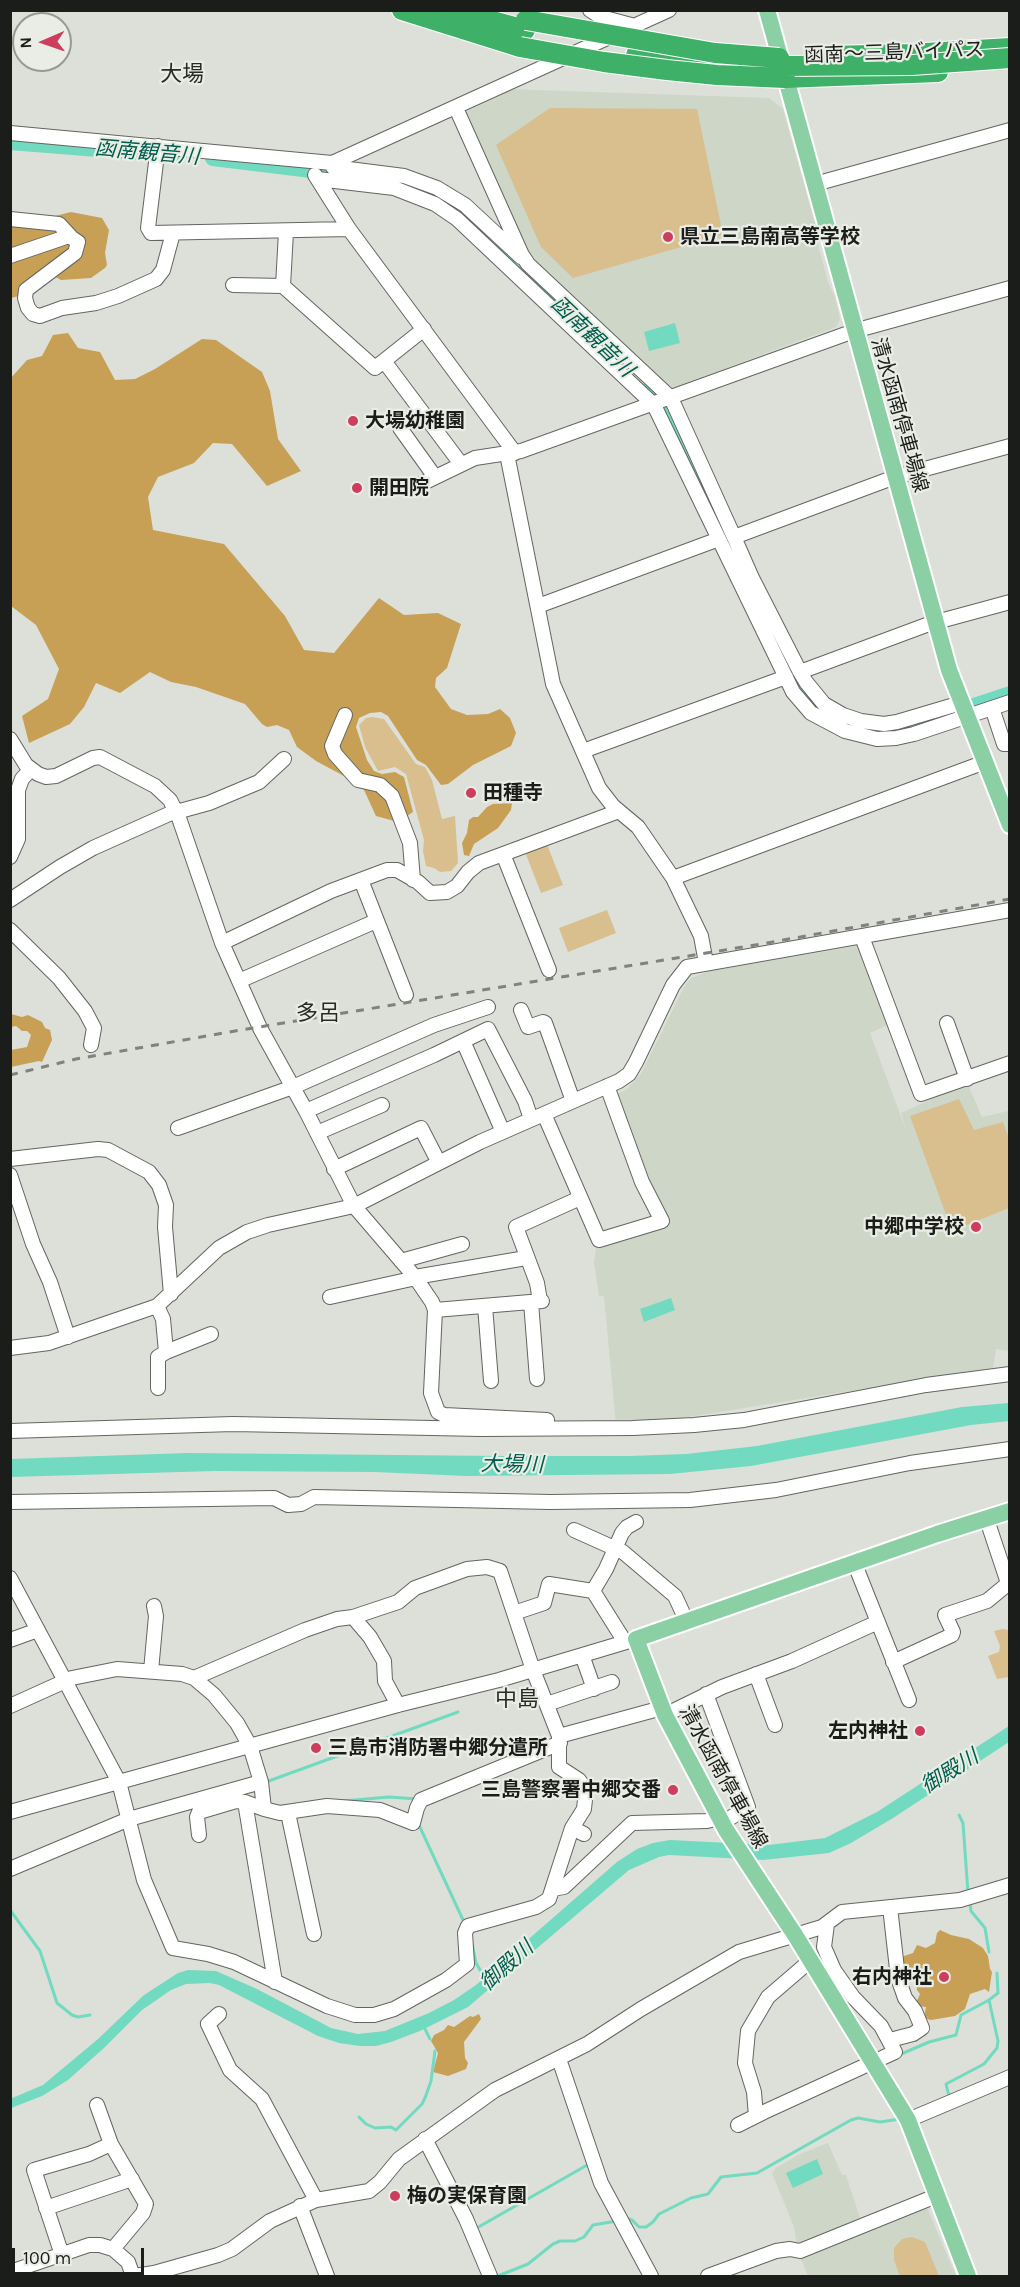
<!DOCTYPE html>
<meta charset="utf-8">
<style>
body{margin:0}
#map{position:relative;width:1020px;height:2287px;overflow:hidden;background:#dce0d8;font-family:Karla,sans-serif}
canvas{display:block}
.frame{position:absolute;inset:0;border:12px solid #1b1d1a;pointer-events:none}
.north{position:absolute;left:12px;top:12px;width:60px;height:60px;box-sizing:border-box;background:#e9ede5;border:2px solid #979a94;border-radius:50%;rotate:268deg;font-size:16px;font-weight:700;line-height:24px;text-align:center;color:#1b1d1a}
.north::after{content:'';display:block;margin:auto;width:21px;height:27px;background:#cd3d5d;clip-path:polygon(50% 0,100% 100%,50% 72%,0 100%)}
.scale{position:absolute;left:12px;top:2248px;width:132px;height:27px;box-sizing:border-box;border:3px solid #1b1d1a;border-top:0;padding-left:8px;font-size:18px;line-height:21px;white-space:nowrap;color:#1b1d1a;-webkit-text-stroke:4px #e9ede5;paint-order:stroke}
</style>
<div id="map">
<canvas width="1020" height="2287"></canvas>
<div class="frame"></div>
<div class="north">N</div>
<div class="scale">100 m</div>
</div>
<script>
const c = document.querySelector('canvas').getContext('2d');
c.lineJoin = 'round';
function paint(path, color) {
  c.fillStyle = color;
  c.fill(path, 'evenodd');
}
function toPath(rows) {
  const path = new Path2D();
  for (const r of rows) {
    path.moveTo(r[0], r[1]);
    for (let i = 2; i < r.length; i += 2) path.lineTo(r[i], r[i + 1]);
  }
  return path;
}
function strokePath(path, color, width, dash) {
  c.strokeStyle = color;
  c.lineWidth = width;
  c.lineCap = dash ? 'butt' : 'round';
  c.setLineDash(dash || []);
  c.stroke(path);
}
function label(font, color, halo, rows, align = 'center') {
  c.font = font + ' Karla,"Noto Sans JP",sans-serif';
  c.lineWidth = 4.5;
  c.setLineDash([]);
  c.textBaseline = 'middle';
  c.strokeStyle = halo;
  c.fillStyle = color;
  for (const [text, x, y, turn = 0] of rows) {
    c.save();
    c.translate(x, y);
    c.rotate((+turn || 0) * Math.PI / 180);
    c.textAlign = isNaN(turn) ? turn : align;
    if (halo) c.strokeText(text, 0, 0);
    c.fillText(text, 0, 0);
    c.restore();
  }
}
paint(toPath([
 [506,89,769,98,783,109,817,230,818,244,828,282,835,297,840,319,836,327,668,390,530,257,465,115,466,112,504,94,503,91],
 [862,945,892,1023,870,1033,907,1133,901,1113,967,1083,982,1117,1008,1111,1009,1115,1009,1351,996,1349,993,1368,682,1418,616,1425,604,1296,599,1296,594,1262,597,1243,669,1223,648,1183,617,1094,626,1090,641,1074,684,987,691,978,711,971],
 [828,2143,842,2175,846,2175,861,2221,797,2245,794,2227,772,2173,776,2168,800,2154],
 [925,2203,956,2276,808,2276,800,2257]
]), '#ced6c7');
paint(toPath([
 [550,108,697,109,723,235,573,278,541,247,496,145],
 [372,717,384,719,416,764,425,767,432,780,442,819,455,816,458,863,451,871,440,872,434,868,426,866,423,851,424,840,406,774,395,767,378,771,365,747,359,725,366,718],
 [546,842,563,885,541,893,525,852],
 [607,910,616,933,568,952,559,928],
 [959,1099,974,1130,1003,1122,1009,1139,1009,1208,952,1231,910,1116],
 [1003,1629,1009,1630,1009,1677,997,1679,988,1656,999,1652,1000,1646,994,1631],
 [912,2237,925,2242,939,2276,900,2276,894,2260,894,2248,902,2239]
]), '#d9be8e');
paint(toPath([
 [71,212,102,218,109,230,105,253,107,265,105,268,91,278,61,280,52,275,19,296,11,298,11,227],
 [68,333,78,348,100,352,115,380,135,379,155,369,202,339,216,340,262,372,270,391,278,439,301,471,267,486,232,444,213,443,194,463,158,477,148,497,153,530,224,544,285,616,304,650,334,653,379,598,404,615,438,613,461,624,447,668,436,678,435,687,451,709,467,715,488,714,500,709,510,718,516,733,511,746,473,765,448,784,441,785,426,765,417,760,388,716,381,712,370,713,359,718,356,727,367,760,374,771,382,774,395,772,404,777,413,812,398,822,376,816,364,790,357,783,316,761,297,747,289,730,277,725,267,727,262,724,245,704,196,687,171,682,150,672,120,693,96,683,84,707,70,724,29,743,22,716,48,699,59,669,36,625,11,606,10,379,27,360,42,356,53,335],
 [512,803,511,810,498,828,474,844,469,856,464,855,462,843,467,833,469,820,473,817,478,817,487,807,493,804],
 [11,1014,22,1017,28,1015,42,1022,45,1028,50,1030,52,1040,42,1062,39,1061,11,1067,11,1050,27,1047,31,1035,27,1031,22,1031,16,1026,11,1027],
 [940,1930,951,1935,969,1939,983,1948,988,1956,990,1969,992,1972,989,1992,985,1989,970,1994,965,2009,955,2016,931,2020,924,2018,926,2007,917,2006,916,2003,920,1994,917,1990,916,1981,913,1979,909,1982,903,1975,901,1962,904,1956,913,1953,917,1945,926,1948,935,1943,937,1933],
 [479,2014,481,2019,464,2042,465,2058,468,2063,466,2069,448,2076,433,2072,438,2053,431,2041,434,2035,444,2030,448,2025,454,2027,470,2016,473,2017]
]), '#c7a055');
paint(toPath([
 [675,323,680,343,649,351,644,332],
 [671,1298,675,1310,644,1322,640,1309],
 [1009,1403,1009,1421,971,1425,751,1466,670,1474,466,1476,375,1472,215,1471,11,1477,11,1459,188,1453,500,1456,630,1456,686,1454,757,1446,962,1407],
 [1009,1726,1009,1742,893,1818,851,1843,829,1853,763,1860,669,1855,659,1857,629,1870,468,2007,420,2031,391,2042,376,2046,360,2046,339,2043,318,2036,219,1985,210,1983,186,1984,171,1990,142,2010,104,2048,68,2080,42,2096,11,2108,10,2099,43,2085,98,2039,144,1995,178,1973,188,1970,216,1971,257,1989,331,2028,358,2034,385,2031,429,2013,454,2000,476,1985,617,1862,637,1849,653,1843,670,1840,769,1845,825,1838,877,1812],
 [817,2159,823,2174,793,2188,786,2173]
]), '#72dac0');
strokePath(toPath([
 [266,1782,458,1712],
 [343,1801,389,1797,418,1799],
 [959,1815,963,1823,968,1893],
 [418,1823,464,1922],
 [970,1903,971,1911,985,1928,989,1952],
 [10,1910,40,1951,57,2003,72,2015,78,2017,90,2015],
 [472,1943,476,1963,486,1980],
 [424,2027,430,2039],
 [899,2055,929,2042,956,2035,961,2015,989,2000],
 [947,2097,949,2096,946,2084,984,2064,997,2048,998,2041,989,2000,998,1993,997,1973],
 [359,2117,366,2124,375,2128,391,2127,396,2130,422,2104,425,2098,431,2081,435,2051],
 [626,2218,632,2220,639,2227,646,2227,653,2222,659,2214,691,2198,708,2194,721,2177,757,2173,851,2120,858,2118,880,2122,900,2119],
 [475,2229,589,2164],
 [498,2276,528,2264,553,2244,560,2241,575,2241,584,2237,593,2225,617,2221]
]), '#72dac0', 3);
strokePath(toPath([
 [10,142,173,155],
 [213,158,352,175],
 [377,178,392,180,425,191,448,203,467,217,593,338],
 [648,391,665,407,706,490],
 [788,662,798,682,814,704,838,721,856,728,881,729,907,728,1010,694]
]), '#72dac0', 16);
const minor = toPath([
 [590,10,601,17,635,26],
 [456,108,522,255,528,264,671,398,734,537],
 [10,133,332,163,669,10],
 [158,146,148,228,151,233,349,229],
 [332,165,333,167,404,176,437,188,465,205,521,257],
 [315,175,349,229,515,453],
 [318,179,394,188,435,204,457,219,654,405,793,692,811,713,845,731,877,739,896,738,914,734,1010,702],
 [815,184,1010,130],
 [10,219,59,224,71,237],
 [10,256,69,236,78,242,75,253,26,290,25,298,28,308,33,314,40,316,62,308,96,303,118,296,156,279,163,270,173,233],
 [233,285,283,286,375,368,424,329],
 [283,286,286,232],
 [384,361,461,464],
 [400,428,435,477],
 [1010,446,895,477,734,537,752,578,800,672,929,624,1010,602],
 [507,454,553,684,599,788,613,806,638,827,673,878,701,936,706,963],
 [417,486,475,458,521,451,854,331,1010,288],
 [538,606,719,539],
 [800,672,806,682,824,704,843,715,861,721,884,724,897,722,961,703],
 [992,708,1004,744,1010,744],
 [345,715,332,746,335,754,358,780,380,785,392,796,410,843,413,880],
 [10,739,26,765,38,774,46,777,56,776,93,758,100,757,155,786,170,800,179,818,222,943,260,1028,306,1111,354,1206,415,1277,432,1302,435,1310,431,1393,438,1412,444,1415,547,1420],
 [583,751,786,677],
 [503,854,549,970],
 [10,857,18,839,18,790,22,779,30,770],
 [673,878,985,762],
 [361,880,406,995],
 [10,900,60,867,93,848,169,814,209,803,259,782,284,759],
 [10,930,59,978,85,1011,94,1028,91,1045],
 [862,937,921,1094,1010,1063],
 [222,943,331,891,387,870,397,870,418,882,430,893,447,892,457,886,468,872,479,863,619,811],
 [239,981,376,921],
 [521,1010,528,1027,543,1022,545,1023,573,1101],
 [947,1023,967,1079],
 [463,1041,503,1132],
 [306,1111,434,1055,488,1029,525,1101,531,1119],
 [544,1114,599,1240,662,1221,642,1182,607,1086],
 [178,1128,293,1087,434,1025,488,1007],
 [317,1133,382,1105],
 [10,1159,98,1149,108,1150,149,1172,159,1185,166,1205,165,1227,171,1294],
 [334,1169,421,1128,439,1163],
 [10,1175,33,1244,50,1282,68,1337],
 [401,1261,462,1244],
 [415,1277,526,1258],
 [330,1297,416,1278],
 [540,1301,537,1283,516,1227,580,1198],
 [531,1302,537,1379],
 [157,1306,163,1319,166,1352,158,1357,158,1388],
 [485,1306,491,1381],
 [435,1310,542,1301],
 [10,1348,49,1343,157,1306,219,1248,247,1232,268,1225,354,1206,480,1142,619,1081,629,1074,636,1062,673,985,687,967,1010,910],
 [166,1352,211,1334],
 [10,1431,233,1424,481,1429,633,1428,694,1425,744,1420,926,1385,1010,1374],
 [10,1502,274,1498,288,1505,301,1504,314,1497,550,1502,690,1500,776,1490,910,1463,1010,1449],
 [986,1517,1008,1583],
 [574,1530,623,1552,675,1596,686,1620],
 [854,1562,909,1700],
 [10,1578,119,1782,144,1880,173,1948,208,1954,234,1962,327,2006,355,2015,374,2015,394,2009,446,1980,467,1964,465,1933,468,1926,536,1907,549,1899,572,1828],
 [593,1591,606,1569,622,1533,627,1527,636,1522],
 [514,1613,544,1603,549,1584,593,1591,625,1642],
 [353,1617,398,1602,415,1588,467,1569,487,1567,500,1571,533,1670,559,1736,559,1767,579,1780,586,1790,584,1809,572,1828,584,1834],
 [10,1640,38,1630],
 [582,1655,594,1689],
 [893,1662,952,1635,953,1632,945,1615,987,1601,1010,1582],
 [151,1671,156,1616,154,1606],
 [756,1674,775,1725],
 [194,1678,305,1630,337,1619,353,1617,370,1637,384,1661,385,1681,398,1705],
 [706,1694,748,1807,722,1823],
 [547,1704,612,1682],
 [10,1706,72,1678,117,1669,182,1674,194,1678,214,1695,237,1723,250,1746,261,1782,264,1809,245,1802,275,1982],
 [665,1715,722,1687,792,1661,878,1622],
 [559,1736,662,1708],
 [264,1809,280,1813,327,1806,380,1810,413,1823,417,1808,421,1800,560,1743],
 [10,1812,398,1705,499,1680,636,1639],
 [288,1813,314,1934],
 [199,1835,197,1817,199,1812,236,1801,245,1802],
 [10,1869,129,1819,261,1782],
 [553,1889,564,1887,632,1823,707,1821,720,1818],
 [219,2014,208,2024,230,2070,262,2099,316,2200],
 [890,2040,913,2034,922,2028,915,2011,905,1998,898,1978,890,1907],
 [559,2059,601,2183,651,2276],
 [97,2105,111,2144,146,2204,143,2213,113,2249],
 [756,2116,754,2092,745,2063,748,2031,768,1997,811,1960],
 [908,2120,1010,2077],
 [738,2125,764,2112,895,2052,881,2026,853,1997,834,1970,824,1947,827,1924],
 [425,2139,466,2219,490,2276],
 [300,2206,327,2276],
 [46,2208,132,2179],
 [62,2255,34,2170,89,2154,111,2144],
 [10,2272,89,2245,100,2245,113,2249,128,2262,133,2276],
 [134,2276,154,2273,218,2255,232,2249,270,2221,316,2200,369,2191,380,2182,399,2159,495,2090,587,2044,641,2009,739,1952,822,1927,842,1912,960,1900,1010,1885],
 [708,2276,776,2251,790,2249,800,2251,936,2196]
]);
const major = toPath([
 [767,10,949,670,1010,825],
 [968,2276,908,2120,795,1935,726,1830,665,1715,636,1639,937,1534,1010,1511]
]);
const highway = toPath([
 [402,10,520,47],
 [452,10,525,30],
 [636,55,738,64],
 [830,56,909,54,1010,48],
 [785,78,938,72]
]);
strokePath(minor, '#636660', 16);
strokePath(major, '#fff', 20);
strokePath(highway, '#fff', 22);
strokePath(minor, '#fff', 14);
strokePath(major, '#8bd0a4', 16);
strokePath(highway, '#3eb068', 20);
strokePath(toPath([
 [10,1075,76,1059,235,1031,767,943,1010,899]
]), '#7f827d', 3, [8, 8]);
const highwayBridge = toPath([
 [526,20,715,53,779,58],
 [520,47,604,62,667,70,717,75,785,78],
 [781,66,912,65,1010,58]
]);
strokePath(highwayBridge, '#fff', 22, []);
strokePath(highwayBridge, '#3eb068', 20);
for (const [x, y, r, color] of [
 [668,237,6,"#cd3d5d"],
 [353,421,6,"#cd3d5d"],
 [357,488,6,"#cd3d5d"],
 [471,793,6,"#cd3d5d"],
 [976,1227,6,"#cd3d5d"],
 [920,1731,6,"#cd3d5d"],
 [316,1748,6,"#cd3d5d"],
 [673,1790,6,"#cd3d5d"],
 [944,1977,6,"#cd3d5d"],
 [395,2196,6,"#cd3d5d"]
]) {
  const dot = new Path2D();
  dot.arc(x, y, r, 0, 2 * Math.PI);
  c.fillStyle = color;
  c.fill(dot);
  strokePath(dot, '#e9ede5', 2);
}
label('20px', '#1b1d1a', '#e9ede5', [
 ["函南～三島バイパス",894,53,-2],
 ["清水函南停車場線",899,415,74],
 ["清水函南停車場線",723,1777,61]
]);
label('bold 20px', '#1b1d1a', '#e9ede5', [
 ["県立三島南高等学校",680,237],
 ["大場幼稚園",365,421],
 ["開田院",369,488],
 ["田種寺",483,793],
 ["中郷中学校",964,1227,"right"],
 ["左内神社",908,1731,"right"],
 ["三島市消防署中郷分遣所",328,1748],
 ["三島警察署中郷交番",661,1790,"right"],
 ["右内神社",932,1977,"right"],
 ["梅の実保育園",407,2196]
], 'left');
label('italic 21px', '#005d4d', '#e9ede5', [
 ["函南観音川",147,153,5],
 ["函南観音川",592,337,44],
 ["大場川",512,1465,1],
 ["御殿川",950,1772,-32],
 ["御殿川",507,1966,-42]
]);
label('22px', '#282b25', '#e9ede5', [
 ["大場",182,75],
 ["多呂",318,1014],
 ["中島",517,1700]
]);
</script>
